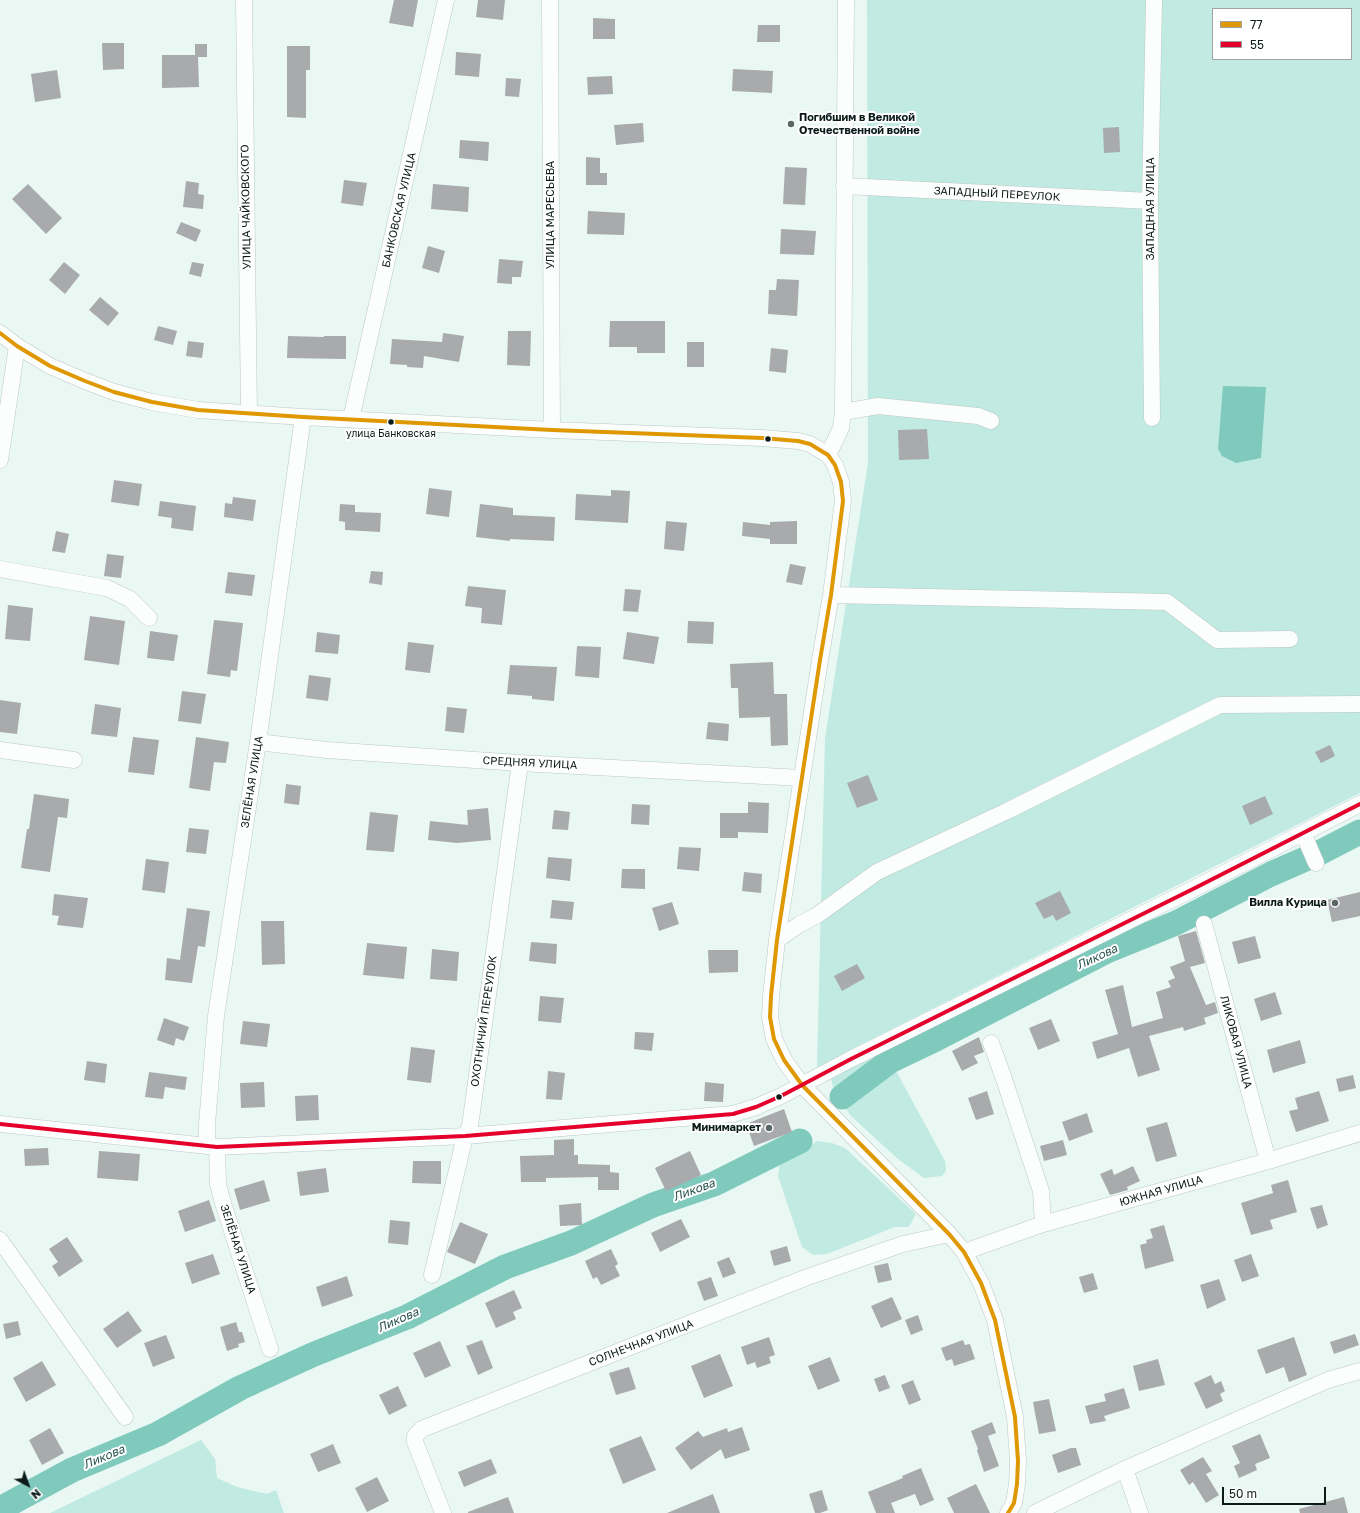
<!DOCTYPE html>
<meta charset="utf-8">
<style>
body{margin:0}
#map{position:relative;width:1360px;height:1513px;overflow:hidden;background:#eaf8f4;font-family:"Golos Text",sans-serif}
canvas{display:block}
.legend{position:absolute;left:1212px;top:8px;width:140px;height:52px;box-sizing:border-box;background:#fff;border:1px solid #9da4a3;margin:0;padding:5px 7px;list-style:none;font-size:12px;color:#0b1b19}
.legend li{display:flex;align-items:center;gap:8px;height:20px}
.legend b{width:20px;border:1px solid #9da4a3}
.north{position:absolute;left:8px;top:1465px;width:40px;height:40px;-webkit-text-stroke:3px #fff;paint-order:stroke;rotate:139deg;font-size:11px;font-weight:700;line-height:16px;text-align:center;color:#0b1b19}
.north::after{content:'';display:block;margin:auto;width:14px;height:18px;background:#0b1b19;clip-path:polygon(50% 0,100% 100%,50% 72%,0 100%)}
.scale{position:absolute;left:1222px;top:1487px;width:104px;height:18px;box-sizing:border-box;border:2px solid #0b1b19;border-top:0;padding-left:5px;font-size:12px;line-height:14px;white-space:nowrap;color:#0b1b19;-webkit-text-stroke:3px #fff;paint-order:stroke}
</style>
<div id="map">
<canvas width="1360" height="1513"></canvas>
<ul class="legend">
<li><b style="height:5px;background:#df9802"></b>77</li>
<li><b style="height:5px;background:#e4002b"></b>55</li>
</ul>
<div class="north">N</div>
<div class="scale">50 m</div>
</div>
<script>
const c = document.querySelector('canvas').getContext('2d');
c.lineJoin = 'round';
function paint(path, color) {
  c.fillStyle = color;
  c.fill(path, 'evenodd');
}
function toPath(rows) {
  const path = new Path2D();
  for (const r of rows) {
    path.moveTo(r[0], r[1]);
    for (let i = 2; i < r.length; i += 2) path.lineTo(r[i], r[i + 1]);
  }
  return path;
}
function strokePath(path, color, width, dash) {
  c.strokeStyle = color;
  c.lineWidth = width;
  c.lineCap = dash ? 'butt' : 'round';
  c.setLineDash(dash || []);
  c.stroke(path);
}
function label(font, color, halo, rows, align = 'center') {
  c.font = font + ' "Golos Text",sans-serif';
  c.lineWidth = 4;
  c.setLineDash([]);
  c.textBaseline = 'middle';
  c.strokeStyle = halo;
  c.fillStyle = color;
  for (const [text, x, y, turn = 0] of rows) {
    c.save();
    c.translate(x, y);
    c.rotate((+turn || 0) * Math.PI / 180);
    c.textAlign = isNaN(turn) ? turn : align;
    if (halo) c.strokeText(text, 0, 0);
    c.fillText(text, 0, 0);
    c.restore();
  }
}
paint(toPath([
 [867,0,1360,0,1360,793,817,1067,825,738,868,463],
 [1213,9,1351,9,1351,59,1213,59],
 [942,1026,954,1027,957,1032,953,1037,905,1061,895,1069,945,1161,946,1171,942,1176,924,1178,899,1160,851,1116,838,1098,833,1087,830,1074,845,1067,864,1062,930,1029],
 [817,1141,832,1143,845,1148,916,1214,909,1227,895,1227,827,1254,813,1255,802,1247,778,1176,780,1162,790,1151,805,1149],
 [201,1440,215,1459,217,1478,237,1487,267,1494,276,1490,284,1513,50,1513]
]), '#c1eae2');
paint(toPath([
 [1223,386,1266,387,1261,458,1236,463,1222,456,1218,449]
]), '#80c9bd');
strokePath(toPath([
 [842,1097,890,1061,936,1039,1107,951,1176,923,1271,874,1319,853,1360,832],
 [0,1509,72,1470,158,1434,240,1388,312,1355,407,1317,505,1267,571,1243,653,1205,714,1184,800,1141]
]), '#80c9bd', 25);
paint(toPath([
 [394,0,418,0,413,27,389,23],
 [478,0,505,0,503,20,476,17],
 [593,18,615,19,615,39,593,39],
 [758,25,780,25,780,42,757,42],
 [102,43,124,43,124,69,103,70],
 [195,44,207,44,207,57,198,57,199,87,162,88,162,55,195,55],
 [287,46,310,46,310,70,306,70,306,118,287,117],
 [456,52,481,54,479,77,455,75],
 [733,69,773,71,772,93,732,91],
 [57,70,61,98,35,102,31,74],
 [612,76,613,94,588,95,587,77],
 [506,78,521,79,519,97,505,96],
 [643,123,644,142,616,145,614,125],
 [1119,127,1120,152,1104,153,1103,128],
 [460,140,489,142,488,161,459,158],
 [586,157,600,158,600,173,607,173,607,185,586,185],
 [785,167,807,168,805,205,783,204],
 [344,180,367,183,363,206,341,203],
 [186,181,199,183,198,194,204,195,203,209,183,207],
 [28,184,62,218,46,234,12,199],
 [433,184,469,187,468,212,431,209],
 [588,211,625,213,624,235,587,234],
 [181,222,201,230,196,242,176,233],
 [781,229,816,231,814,255,780,254],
 [428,246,445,251,439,273,422,268],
 [499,259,523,261,521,277,512,277,512,284,497,283],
 [64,262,80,275,65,294,49,280],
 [192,262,204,264,201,277,189,274],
 [777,279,799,280,797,316,768,314,769,290,776,290],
 [100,297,119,313,108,326,89,310],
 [610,321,665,321,665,353,637,353,637,347,609,347],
 [158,326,177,331,173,345,154,340],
 [508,331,531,331,530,366,507,365],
 [443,333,464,336,459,362,424,356,423,368,407,367,407,365,390,364,392,339,442,342],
 [288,336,324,337,324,336,346,336,346,359,287,358],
 [188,341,204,343,202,358,186,356],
 [687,342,704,342,704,367,687,367],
 [771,348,788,350,786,373,769,371],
 [927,429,929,459,899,460,898,430],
 [114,480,142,484,139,506,111,502],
 [429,488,452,491,449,517,426,514],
 [611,490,630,491,628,523,575,520,576,494,611,496],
 [233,497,256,500,253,521,224,517,225,503,232,504],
 [160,501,196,506,193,531,171,528,172,518,158,516],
 [340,504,355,505,355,512,381,513,380,532,345,530,345,522,339,521],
 [480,504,513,508,513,515,555,517,554,541,510,539,510,541,476,537],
 [666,521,687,523,684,551,664,549],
 [797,521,797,544,770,544,770,539,742,536,743,522,770,525,770,522],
 [56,531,69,534,65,553,52,551],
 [107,554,124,556,121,578,104,576],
 [790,564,806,567,802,585,786,582],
 [371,571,383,572,382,585,369,583],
 [228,572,255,575,252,596,225,593],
 [468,586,506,590,502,625,481,623,482,608,465,606],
 [625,589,641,590,638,612,623,611],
 [8,605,33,608,30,641,5,639],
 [90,616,125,621,119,665,84,660],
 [214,620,243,623,237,671,231,670,230,677,207,674],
 [688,621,714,622,713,644,687,643],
 [150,631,178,635,174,661,147,658],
 [317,632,340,635,338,654,315,652],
 [627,632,659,637,654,664,623,659],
 [408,642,434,645,430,673,405,670],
 [577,646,601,647,599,678,575,676],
 [773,662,774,694,787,694,788,745,771,746,770,717,739,718,738,688,731,688,730,664],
 [510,665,557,667,554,701,532,699,532,696,507,694],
 [309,675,331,678,328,701,306,698],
 [182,691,206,694,201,724,178,721],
 [0,700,21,703,17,734,0,732],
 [95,704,121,708,117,737,91,734],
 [447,707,467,709,464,733,445,731],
 [708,722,729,724,728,741,706,739],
 [133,737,159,740,154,775,128,772],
 [196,737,229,742,226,763,214,762,210,791,189,788],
 [1330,745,1335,756,1321,763,1315,752],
 [868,775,878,800,857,808,847,783],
 [286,784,301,786,299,805,284,803],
 [34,794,69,799,67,818,58,817,50,872,21,868,27,829,29,829],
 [1265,796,1273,814,1250,825,1242,806],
 [748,802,769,803,768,833,738,832,738,838,720,838,720,813,748,813],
 [632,804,650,805,649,825,631,824],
 [488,808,491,840,457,843,428,840,430,821,468,825,467,810],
 [554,810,570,812,568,830,552,829],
 [370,812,398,815,394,852,366,850],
 [189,828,209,830,206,854,186,852],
 [679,847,701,848,699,871,677,869],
 [548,857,572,859,570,881,546,878],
 [146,859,169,862,165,893,142,890],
 [622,869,645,869,645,889,621,888],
 [744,872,762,874,761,893,742,891],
 [1060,891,1071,913,1056,921,1053,915,1044,919,1035,903],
 [1360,892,1360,916,1332,922,1327,900],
 [54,894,88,898,83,928,57,925,59,916,52,915],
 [552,900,574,902,572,920,550,918],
 [672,902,679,924,659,931,652,908],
 [187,908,210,911,205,947,198,946,192,983,165,980,167,958,180,960],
 [261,921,284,921,285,964,262,965],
 [1196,931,1205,963,1190,967,1206,1005,1215,1002,1218,1013,1204,1018,1206,1024,1184,1031,1183,1027,1149,1036,1160,1070,1138,1077,1129,1048,1097,1059,1092,1042,1118,1034,1105,990,1123,985,1132,1027,1163,1018,1156,992,1171,987,1168,981,1175,978,1170,967,1185,961,1178,936],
 [1255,936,1261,958,1238,964,1232,942],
 [531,942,557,944,556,964,529,961],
 [367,943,407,947,404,979,363,975],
 [432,949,459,952,457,981,430,979],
 [708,950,738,950,738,972,709,973],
 [857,964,865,978,842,991,834,976],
 [1275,992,1282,1014,1261,1021,1254,999],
 [540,996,564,998,561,1023,538,1021],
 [164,1018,189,1027,184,1041,176,1038,174,1046,157,1040],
 [1051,1019,1060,1041,1038,1050,1029,1028],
 [243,1021,270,1024,267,1047,240,1044],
 [635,1032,654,1033,652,1051,634,1049],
 [979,1037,984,1052,974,1056,978,1063,962,1071,952,1051],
 [1300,1040,1306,1063,1273,1073,1267,1050],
 [411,1047,435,1050,431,1083,407,1080],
 [87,1061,107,1064,105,1083,84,1080],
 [548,1071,565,1073,562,1100,546,1099],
 [149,1072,187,1077,185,1090,165,1087,163,1099,145,1097],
 [1353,1075,1356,1088,1339,1092,1336,1079],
 [264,1082,265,1107,241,1108,240,1083],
 [705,1082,724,1084,723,1102,704,1101],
 [987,1091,994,1114,976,1120,968,1098],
 [1319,1091,1329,1121,1296,1132,1289,1111,1298,1109,1295,1098],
 [318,1095,319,1120,296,1121,295,1096],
 [784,1109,792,1132,754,1146,746,1124],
 [1087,1113,1093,1132,1069,1141,1062,1122],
 [1167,1122,1177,1156,1156,1162,1146,1128],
 [574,1139,574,1155,578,1155,578,1164,610,1165,610,1172,619,1173,619,1190,598,1190,598,1177,546,1178,546,1182,521,1182,520,1156,554,1155,554,1140],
 [1063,1140,1067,1155,1044,1161,1040,1146],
 [48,1148,49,1165,25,1166,24,1149],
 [99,1151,140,1154,138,1181,97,1178],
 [690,1151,701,1175,666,1191,655,1168],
 [413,1161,441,1161,441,1184,412,1183],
 [1133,1166,1140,1181,1127,1187,1128,1190,1110,1195,1100,1174,1112,1169,1114,1175],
 [326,1168,329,1192,300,1196,297,1172],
 [264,1180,270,1201,240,1210,234,1189],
 [1288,1180,1297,1212,1270,1220,1273,1229,1251,1235,1241,1203,1273,1193,1271,1185],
 [209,1200,216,1221,185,1232,178,1211],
 [581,1203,582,1225,560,1226,559,1205],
 [1322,1205,1328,1225,1317,1229,1310,1208],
 [681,1219,690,1237,660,1252,651,1233],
 [390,1220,410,1222,408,1245,388,1243],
 [460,1222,488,1234,475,1264,447,1252],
 [1164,1225,1174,1261,1145,1269,1140,1245,1147,1243,1146,1240,1153,1238,1150,1229],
 [67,1237,83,1261,59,1277,52,1266,58,1262,49,1249],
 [787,1246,791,1261,774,1266,770,1251],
 [611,1249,618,1264,615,1266,620,1276,601,1285,597,1277,593,1279,585,1261],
 [213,1254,220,1274,192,1284,185,1263],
 [1251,1254,1259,1276,1242,1282,1234,1260],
 [729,1257,736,1273,723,1278,717,1262],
 [888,1263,892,1280,878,1283,874,1266],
 [1093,1273,1098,1289,1084,1293,1079,1277],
 [347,1276,353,1296,322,1307,316,1287],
 [711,1277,718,1296,704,1301,697,1282],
 [1219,1279,1226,1300,1207,1309,1200,1285],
 [514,1290,522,1308,513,1312,516,1319,496,1328,485,1303],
 [892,1297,902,1319,881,1328,871,1306],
 [128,1311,142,1331,117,1348,103,1329],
 [918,1315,923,1330,911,1335,905,1320],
 [18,1321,21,1335,6,1339,3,1324],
 [236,1322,239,1332,242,1332,245,1342,238,1344,239,1347,227,1351,220,1327],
 [1355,1334,1359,1345,1334,1354,1330,1342],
 [166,1335,175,1358,153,1367,144,1343],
 [769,1337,775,1355,769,1357,771,1363,757,1368,755,1362,747,1365,741,1347],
 [1294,1337,1307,1375,1289,1382,1284,1367,1266,1374,1257,1350],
 [482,1340,493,1368,478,1375,466,1346],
 [963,1340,965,1345,970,1344,975,1359,954,1366,952,1359,946,1361,941,1348],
 [440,1341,451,1366,425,1378,413,1353],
 [720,1354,733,1386,704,1398,691,1366],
 [830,1357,840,1381,818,1390,808,1366],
 [1158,1359,1165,1385,1139,1391,1133,1366],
 [42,1361,56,1385,26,1402,13,1378],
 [629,1367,636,1389,616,1395,609,1373],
 [885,1375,890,1388,879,1392,874,1379],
 [1211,1375,1215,1384,1221,1381,1225,1391,1220,1394,1223,1401,1206,1409,1194,1383],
 [913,1380,921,1400,909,1405,901,1385],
 [398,1386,407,1406,389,1415,379,1395],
 [1124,1388,1130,1408,1104,1416,1106,1421,1090,1424,1085,1406,1106,1401,1104,1394],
 [1049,1399,1056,1431,1039,1434,1033,1402],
 [992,1422,996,1433,988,1436,999,1466,984,1472,977,1450,978,1449,971,1431],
 [742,1427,750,1450,725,1459,721,1449,691,1470,675,1448,698,1431,703,1437,727,1428,728,1432],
 [50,1428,64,1453,42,1465,29,1440],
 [1260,1434,1270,1458,1255,1464,1257,1470,1239,1478,1234,1466,1240,1463,1232,1446],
 [641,1436,656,1470,623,1484,609,1449],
 [333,1444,341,1463,318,1472,310,1454],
 [1071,1448,1076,1448,1081,1465,1058,1473,1052,1455],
 [1203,1457,1212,1471,1206,1474,1219,1495,1206,1503,1193,1482,1189,1485,1180,1470],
 [491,1459,497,1473,464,1487,458,1472],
 [921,1468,934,1500,920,1506,915,1494,891,1503,895,1513,876,1513,868,1492,903,1478,902,1476],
 [377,1477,389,1501,367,1512,355,1488],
 [976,1484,990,1513,954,1513,947,1498],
 [822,1490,828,1510,820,1513,815,1513,809,1494],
 [713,1494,720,1513,667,1513],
 [508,1497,514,1513,468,1513,468,1512],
 [1344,1497,1348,1513,1300,1513,1299,1509]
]), '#a8aaac');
const minor = toPath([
 [244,0,249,414],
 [550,0,552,430],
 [844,186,1150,201],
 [0,333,17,346,50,366,85,381,114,392,152,402,198,410,303,417,552,430,762,438,798,441,810,444,828,455,835,465,841,482,843,501,831,595,820,660,777,940,771,996,770,1017,774,1039,784,1060,802,1085,949,1234,964,1252,981,1283,995,1320,1015,1417,1018,1461,1017,1484,1014,1503,1008,1513],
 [843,412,878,406,978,416,991,421],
 [1152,418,1150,201,1154,0],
 [351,419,446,0],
 [828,455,841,428,843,412,846,0],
 [0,460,17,346],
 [0,569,107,588,130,599,149,618],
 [831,595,1167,602,1217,640,1290,639],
 [258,742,326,750,520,763,802,778],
 [0,750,74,760],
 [1303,833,1316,863],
 [1204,924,1268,1161],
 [777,940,800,924,816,916,877,872,1007,811,1220,705,1360,704],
 [991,1043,1003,1076,1041,1191,1043,1224],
 [0,1124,217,1147,465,1136,733,1114,756,1107,781,1096,851,1059,1195,888,1360,804],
 [207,1146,207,1124,216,1016,258,742,303,417],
 [217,1147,218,1184,223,1203,270,1349],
 [0,1240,125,1417],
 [964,1252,1043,1224,1268,1161,1360,1133],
 [432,1275,465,1136,470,1126,520,763],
 [1125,1469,1140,1513],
 [443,1513,415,1442,415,1436,422,1429,805,1278,903,1244,949,1234],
 [1035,1513,1125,1469,1328,1380,1360,1371]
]);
strokePath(minor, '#bac9c5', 17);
strokePath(minor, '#fcfefd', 16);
strokePath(toPath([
 [0,333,17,346,50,366,85,381,114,392,152,402,198,410,303,417,552,430,762,438,798,441,810,444,828,455,835,465,841,482,843,501,831,595,820,660,777,940,771,996,770,1017,774,1039,784,1060,802,1085,949,1234,964,1252,981,1283,995,1320,1015,1417,1018,1461,1017,1484,1014,1503,1008,1513]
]), '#df9802', 4);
strokePath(toPath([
 [0,1124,217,1147,465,1136,733,1114,756,1107,781,1096,851,1059,1195,888,1360,804]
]), '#e4002b', 4);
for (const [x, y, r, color] of [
 [791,124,4,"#596866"],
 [391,422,3.5,"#0b1b19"],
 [768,439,3.5,"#0b1b19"],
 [1335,903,4,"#596866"],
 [779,1097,3.5,"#0b1b19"],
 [769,1128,4,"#596866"]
]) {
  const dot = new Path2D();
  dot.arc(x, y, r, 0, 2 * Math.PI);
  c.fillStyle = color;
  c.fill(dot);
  strokePath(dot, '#fff', 1.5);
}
label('10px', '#0b1b19', '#fff', [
 ["улица Банковская",391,434]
]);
label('bold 11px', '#0b1b19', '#fff', [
 ["Погибшим в Великой",799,118,"left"],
 ["Отечественной войне",799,131,"left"],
 ["Вилла Курица",1327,903],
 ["Минимаркет",761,1128]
], 'right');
label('11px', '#0b1b19', '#fff', [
 ["ЗАПАДНЫЙ ПЕРЕУЛОК",997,194,3],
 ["УЛИЦА ЧАЙКОВСКОГО",246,207,-91],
 ["ЗАПАДНАЯ УЛИЦА",1151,209,-90],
 ["БАНКОВСКАЯ УЛИЦА",399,210,-77],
 ["УЛИЦА МАРЕСЬЕВА",551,215,-90],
 ["СРЕДНЯЯ УЛИЦА",530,763,3],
 ["ЗЕЛЁНАЯ УЛИЦА",252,782,-81],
 ["ОХОТНИЧИЙ ПЕРЕУЛОК",484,1021,-82],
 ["ЛИКОВАЯ УЛИЦА",1236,1042,75],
 ["ЮЖНАЯ УЛИЦА",1161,1191,-16],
 ["ЗЕЛЁНАЯ УЛИЦА",238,1249,72],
 ["СОЛНЕЧНАЯ УЛИЦА",641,1343,-21]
]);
label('italic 12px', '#27534c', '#fff', [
 ["Ликова",1097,957,-25],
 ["Ликова",694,1190,-20],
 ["Ликова",398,1320,-24],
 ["Ликова",104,1457,-23]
]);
</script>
